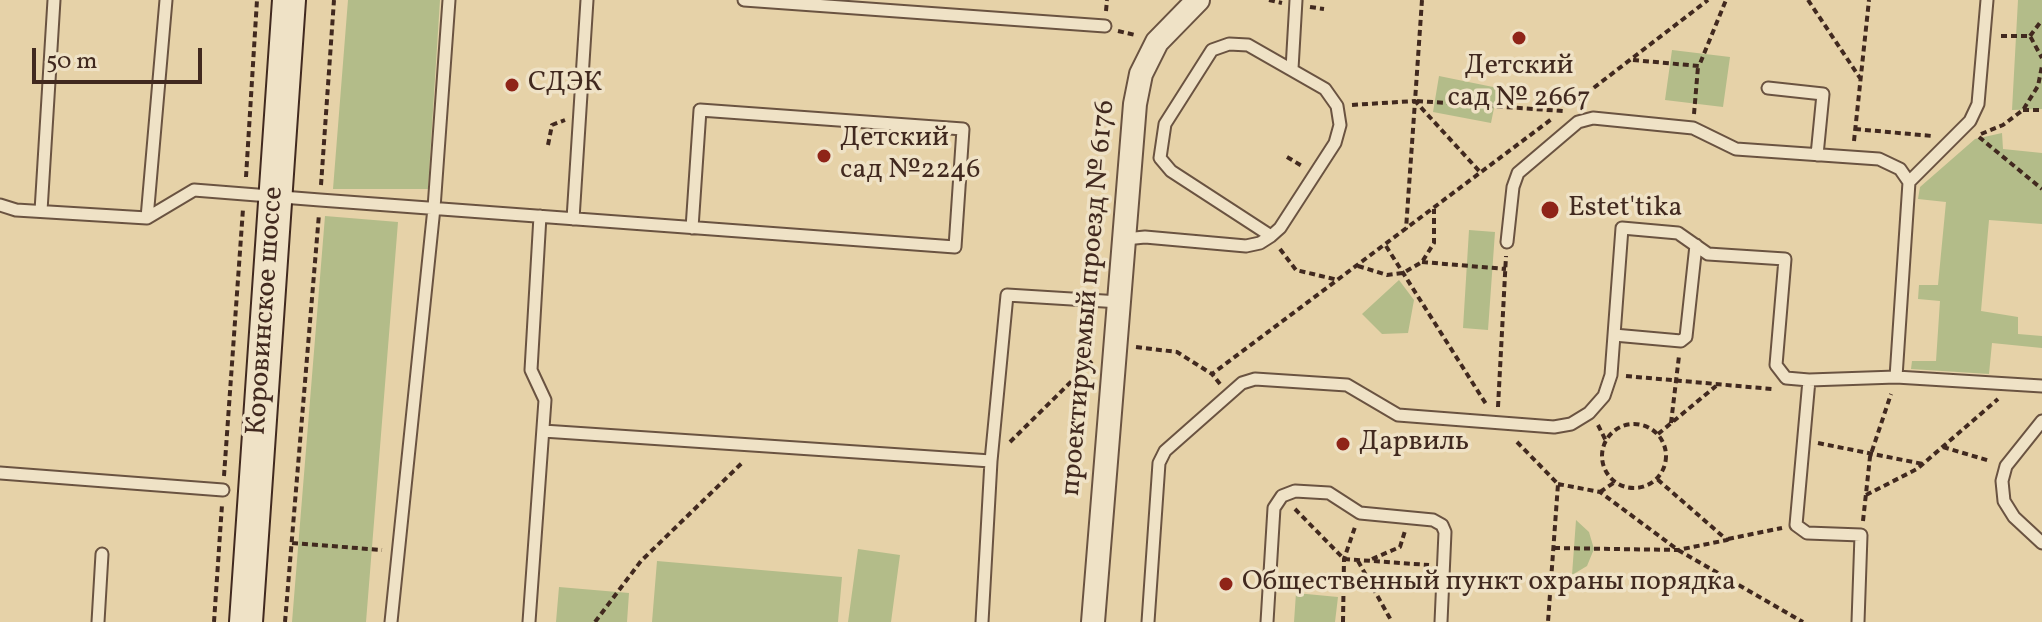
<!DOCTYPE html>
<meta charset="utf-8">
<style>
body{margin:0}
#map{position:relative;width:2042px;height:622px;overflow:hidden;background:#e6d2a8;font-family:Vollkorn,serif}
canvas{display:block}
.scale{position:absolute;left:32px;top:48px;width:170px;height:36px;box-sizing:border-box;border:4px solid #41291f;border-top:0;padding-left:10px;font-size:24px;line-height:28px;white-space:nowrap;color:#41291f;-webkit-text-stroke:6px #efe2c6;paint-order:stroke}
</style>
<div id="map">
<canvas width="2042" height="622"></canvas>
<div class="scale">50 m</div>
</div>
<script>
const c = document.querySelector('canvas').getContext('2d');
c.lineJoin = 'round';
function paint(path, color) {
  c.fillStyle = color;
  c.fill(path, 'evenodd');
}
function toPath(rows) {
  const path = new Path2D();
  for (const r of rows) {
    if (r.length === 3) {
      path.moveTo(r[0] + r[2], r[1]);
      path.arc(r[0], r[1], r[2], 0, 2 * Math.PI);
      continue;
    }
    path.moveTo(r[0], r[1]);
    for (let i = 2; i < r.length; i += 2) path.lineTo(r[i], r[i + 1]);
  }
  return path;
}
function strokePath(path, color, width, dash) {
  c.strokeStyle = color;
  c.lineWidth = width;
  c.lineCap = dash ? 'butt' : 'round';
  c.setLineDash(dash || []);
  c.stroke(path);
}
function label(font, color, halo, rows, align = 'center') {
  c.font = font + ' Vollkorn,serif';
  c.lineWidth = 7;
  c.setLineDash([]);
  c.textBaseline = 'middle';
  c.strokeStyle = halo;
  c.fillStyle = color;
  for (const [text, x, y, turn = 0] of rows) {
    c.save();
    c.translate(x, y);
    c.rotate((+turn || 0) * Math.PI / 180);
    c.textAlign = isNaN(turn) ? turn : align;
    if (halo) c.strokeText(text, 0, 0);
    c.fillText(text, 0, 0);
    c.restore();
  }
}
paint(toPath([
 [348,0,440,0,428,189,333,189],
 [2018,0,2042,0,2042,109,2012,110],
 [1672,50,1730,57,1723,107,1665,100],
 [1439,76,1498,88,1491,123,1433,112],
 [2002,133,2003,149,2042,153,2042,224,1989,220,1981,311,2018,317,2018,334,2042,336,2042,348,1992,343,1989,374,1911,369,1912,361,1936,361,1940,301,1918,299,1919,285,1938,285,1946,202,1918,199,1920,187,1975,139],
 [325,216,398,222,366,622,292,622],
 [1469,230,1495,232,1488,330,1463,328],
 [1399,280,1414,300,1408,333,1382,334,1362,314],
 [1576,520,1589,532,1594,549,1587,566,1572,575],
 [858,549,900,555,891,622,848,622],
 [657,561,842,577,838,622,652,622],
 [559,587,629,593,627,622,556,622],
 [1296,593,1338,597,1335,622,1294,622]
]), '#b3bc89');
const service = toPath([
 [744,0,1105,26],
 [1292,69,1296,0],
 [1768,88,1823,94,1817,155],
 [1909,182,1970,121,1978,104,1987,0],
 [0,205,16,210,147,218,194,190,320,200,955,247,963,129,700,110,692,228],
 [41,211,54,0],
 [147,218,166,0],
 [573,219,587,0],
 [1125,239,1145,237,1246,246,1260,243,1271,236,1280,228,1335,143,1340,125,1337,106,1325,89,1248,45,1229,44,1212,50,1165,124,1160,158,1171,171,1271,236],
 [1507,242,1513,187,1518,173,1578,122,1593,118,1693,128,1736,149,1879,159,1900,169,1909,182,1896,377],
 [1614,335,1681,341,1686,337,1696,245],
 [1809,380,1896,377,2042,386],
 [2042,421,2006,466,2002,481,2004,501,2014,517,2042,543],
 [543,431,991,461,982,622],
 [991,461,1007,295,1120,302],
 [0,473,223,490],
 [98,622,102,554],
 [391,622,434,208,449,0],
 [529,622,545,400,531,370,540,216],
 [1148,622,1159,463,1165,451,1242,383,1255,379,1347,385,1398,415,1554,427,1571,424,1589,413,1604,396,1611,375,1622,228,1678,233,1708,254,1785,259,1776,365,1786,378,1809,380,1796,525,1807,533,1861,535,1858,622],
 [1267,622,1274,508,1282,496,1295,491,1329,493,1360,513,1433,520,1442,525,1445,532,1441,622]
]);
const minor = toPath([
 [1093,622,1135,104,1141,74,1157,42,1198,0]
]);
const secondary = toPath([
 [246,622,289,0]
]);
strokePath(service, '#6a5341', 15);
strokePath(minor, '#6a5341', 26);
strokePath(secondary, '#41291f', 36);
strokePath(toPath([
 [1269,0,1282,3],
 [1422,0,1415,101,1481,173],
 [1808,0,1860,78],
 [1310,7,1324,9],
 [1106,11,1107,0],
 [1118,31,1135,35],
 [2001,36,2030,36,2042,58],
 [2030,36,2042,20],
 [1633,60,1699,66,1726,0],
 [1417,101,1563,111],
 [1352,105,1415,101,1406,229],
 [1570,106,1708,0],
 [2023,110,2042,110],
 [1694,114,1698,67],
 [1855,129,1932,136],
 [1981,134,2003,125,2023,110,2038,86,2042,66],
 [1979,137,2042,189],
 [1854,141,1869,0],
 [548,145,552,125,565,120],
 [1287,157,1302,166],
 [246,177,257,0],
 [321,185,334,0],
 [1386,246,1486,404],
 [1280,249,1296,270,1338,280],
 [1422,262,1506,269],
 [1358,266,1387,275,1403,273,1422,262,1434,243,1434,209],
 [1136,347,1177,352,1212,374],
 [1626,376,1772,389],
 [1220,384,1212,374,1553,118],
 [1498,407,1506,256],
 [1671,423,1679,356],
 [1634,456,32],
 [1598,425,1606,441],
 [1658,434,1716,386],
 [1010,442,1092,361],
 [1517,442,1558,484,1548,622],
 [1818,443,1923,464],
 [1943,447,1990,461],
 [224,476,243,209],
 [1558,484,1600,492,1678,550,1803,622],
 [1600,492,1615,482],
 [1866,495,1917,469,1998,399],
 [1295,509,1344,559,1429,565],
 [1863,521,1870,457,1891,394],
 [1728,539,1782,528],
 [292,543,382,550],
 [1554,548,1678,550,1727,540,1657,479],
 [1372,559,1400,547,1405,531],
 [1358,561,1392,622],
 [1283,585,1343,588],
 [214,622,222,505],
 [285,622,319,214],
 [595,622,641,561,744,461],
 [1343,622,1344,559,1355,527]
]), '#41291f', 4, [6, 4]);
strokePath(service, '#efe2c6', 11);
strokePath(minor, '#efe2c6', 22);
strokePath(secondary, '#efe2c6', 32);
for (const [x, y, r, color] of [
 [1519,38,8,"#8f2418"],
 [512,85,8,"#8f2418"],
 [824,156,8,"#8f2418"],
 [1550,210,10,"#8f2418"],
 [1343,444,8,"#8f2418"],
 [1226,584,8,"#8f2418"]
]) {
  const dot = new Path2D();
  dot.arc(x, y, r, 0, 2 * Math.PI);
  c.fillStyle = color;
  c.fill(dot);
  strokePath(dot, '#efe2c6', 3);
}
label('28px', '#41291f', '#efe2c6', [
 ["Детский",1519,68,"center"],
 ["сад № 2667",1519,100,"center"],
 ["СДЭК",528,85],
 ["Детский",840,140],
 ["сад №2246",840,172],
 ["Estet'tika",1568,210],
 ["Дарвиль",1359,444],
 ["Общественный пункт охраны порядка",1242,584]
], 'left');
label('28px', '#41291f', '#efe2c6', [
 ["проектируемый проезд № 6176",1090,298,-85],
 ["Коровинское шоссе",267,311,-86]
]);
</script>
